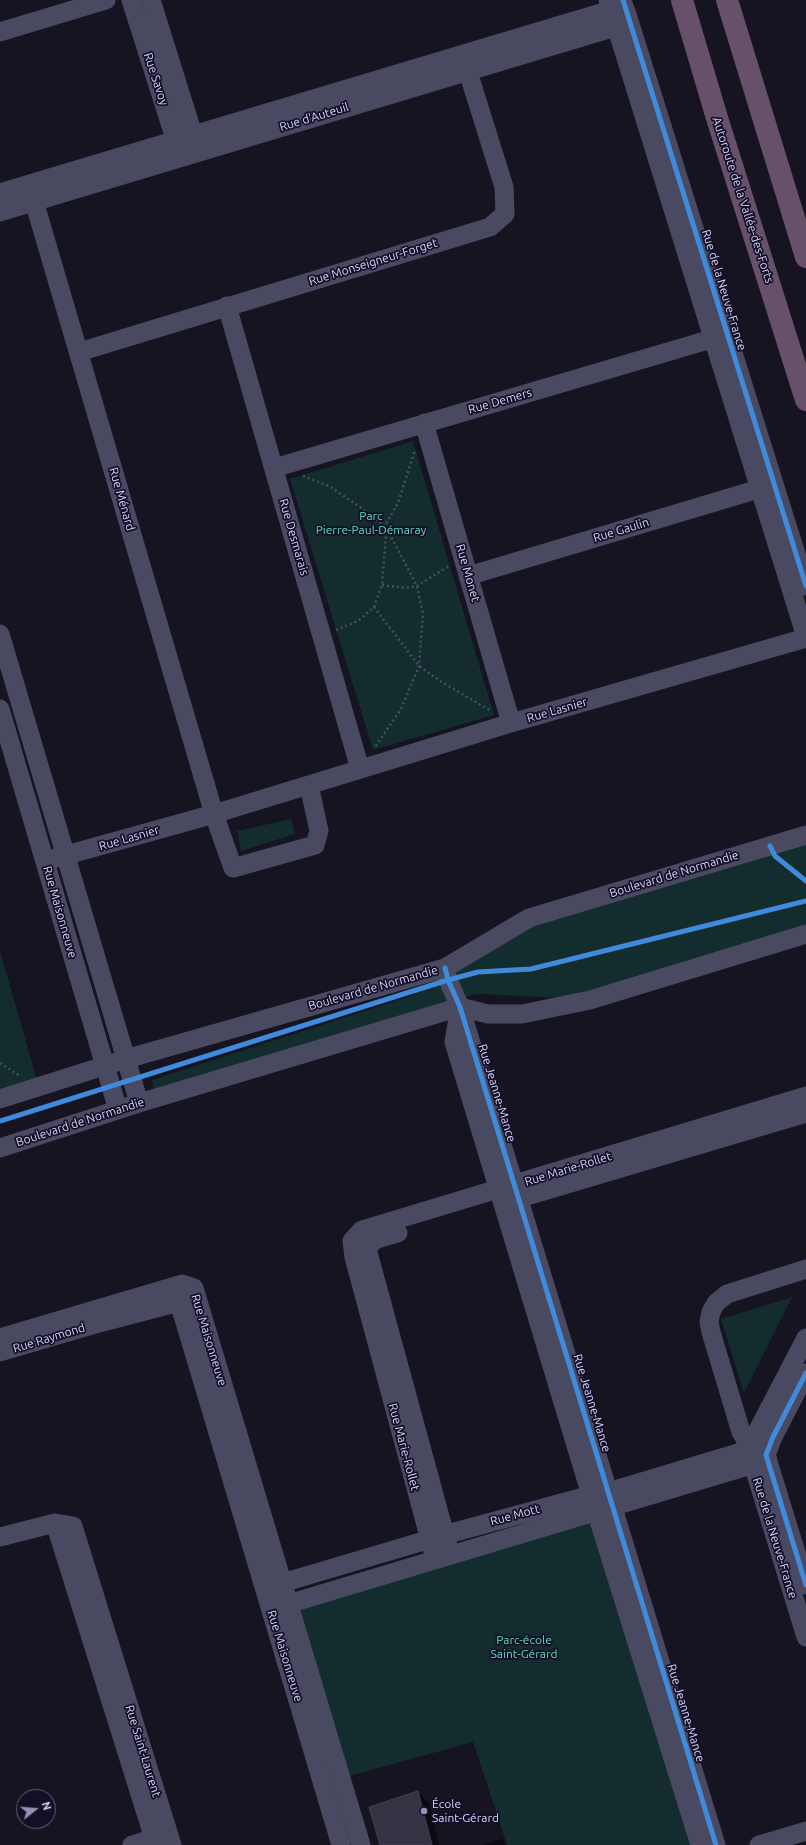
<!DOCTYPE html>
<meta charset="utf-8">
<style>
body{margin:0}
#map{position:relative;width:806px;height:1845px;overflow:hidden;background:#161421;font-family:Ubuntu,sans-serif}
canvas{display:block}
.north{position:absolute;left:16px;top:1789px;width:40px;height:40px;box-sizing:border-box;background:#130f26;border:1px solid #625e7d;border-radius:50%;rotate:73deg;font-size:11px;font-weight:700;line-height:16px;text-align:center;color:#d9d4ff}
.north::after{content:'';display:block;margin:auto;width:14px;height:18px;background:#9591b1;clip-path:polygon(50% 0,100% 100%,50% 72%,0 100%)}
</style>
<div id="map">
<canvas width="806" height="1845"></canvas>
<div class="north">N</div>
</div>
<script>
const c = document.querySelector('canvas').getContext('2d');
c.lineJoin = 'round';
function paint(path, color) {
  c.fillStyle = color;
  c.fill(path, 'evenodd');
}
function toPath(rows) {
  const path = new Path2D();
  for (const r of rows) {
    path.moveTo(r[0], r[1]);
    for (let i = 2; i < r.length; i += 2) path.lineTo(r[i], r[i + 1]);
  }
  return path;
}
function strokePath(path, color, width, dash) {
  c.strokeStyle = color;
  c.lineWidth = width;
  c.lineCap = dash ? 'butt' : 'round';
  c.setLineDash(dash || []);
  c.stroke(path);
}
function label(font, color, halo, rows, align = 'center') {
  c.font = font + ' Ubuntu,sans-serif';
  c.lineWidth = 3.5;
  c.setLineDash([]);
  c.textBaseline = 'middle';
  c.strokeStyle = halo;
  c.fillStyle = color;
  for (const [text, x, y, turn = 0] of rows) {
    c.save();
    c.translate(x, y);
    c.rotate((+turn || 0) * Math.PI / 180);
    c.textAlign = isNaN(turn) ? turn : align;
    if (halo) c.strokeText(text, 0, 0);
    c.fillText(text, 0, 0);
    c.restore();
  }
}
paint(toPath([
 [413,441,494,715,373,750,290,479],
 [291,819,295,834,241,851,237,831],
 [806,844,806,926,565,998,477,994,404,1014,155,1098,152,1080,414,995,534,925],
 [0,951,39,1087,0,1099],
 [792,1297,744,1393,721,1319],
 [595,1513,701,1845,507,1845,473,1742,342,1778,289,1603]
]), '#132c2d');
paint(toPath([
 [418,1792,429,1803,439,1845,381,1845],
 [501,1839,507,1845,482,1845]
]), '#0007');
const building = toPath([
 [418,1791,432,1845,380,1845,369,1807,418,1791]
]);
paint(building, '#343243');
strokePath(building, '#433f54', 1);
strokePath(toPath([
 [303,476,329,486,360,507,386,527,417,586,423,614,419,666,401,709,375,747],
 [382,585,406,588,417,586,449,566],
 [374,607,419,666,440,681,491,711],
 [336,630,358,621,374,607,382,585,387,522,398,503,415,450],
 [0,1063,20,1076]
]), '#44505f', 2.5, [2, 3]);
strokePath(toPath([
 [131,0,179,151],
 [151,0,197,147],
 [608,0,806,637],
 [626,11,806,586],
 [0,32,106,0],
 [29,184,214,814,233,868,315,845,319,831,309,785],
 [0,193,624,6],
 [0,212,629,23],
 [227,306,360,769],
 [79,352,490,227,505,214,504,187,464,59],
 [424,423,511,723],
 [274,468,725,335],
 [468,576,772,485],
 [0,634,139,1103],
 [0,709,118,1110],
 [45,861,214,814,511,723,806,638],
 [445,968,448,980,460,1007,716,1845],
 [459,1011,454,1042,591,1495,700,1845],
 [0,1099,126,1059,445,968,529,918,806,835],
 [0,1148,139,1103,460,1007,488,1014,522,1014,590,1000,806,934],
 [507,1202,806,1113],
 [352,1241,362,1230,806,1096],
 [352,1241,354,1257,433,1551],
 [356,1244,367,1249,448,1546],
 [367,1249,374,1240,398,1233],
 [194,1288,361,1845],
 [179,1302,341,1845],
 [0,1338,182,1284,194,1288],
 [806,1338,754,1438,751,1449,753,1464,806,1637],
 [0,1352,99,1323,179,1302],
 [806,1373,773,1437,766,1455,806,1585],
 [751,1449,741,1432,711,1332,709,1322,711,1312,716,1303,727,1294,806,1269],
 [55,1523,156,1845],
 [0,1537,55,1523,73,1526,172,1845],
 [272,1586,444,1535,591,1495,608,1492,751,1449,767,1449],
 [278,1607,768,1460],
 [132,1845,165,1835],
 [759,1845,806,1831]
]), '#4a4962', 19);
strokePath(toPath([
 [682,0,717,118,806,400],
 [727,0,806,257]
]), '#67516a', 22);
strokePath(toPath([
 [623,0,806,586],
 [770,846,775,856,806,881],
 [445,968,448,980,460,1007,716,1845],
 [0,1121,448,980,478,972,531,969,806,901],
 [806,1373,773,1437,766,1455,806,1585]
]), '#408adc', 5);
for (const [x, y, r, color] of [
 [424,1811,4,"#9591b1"]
]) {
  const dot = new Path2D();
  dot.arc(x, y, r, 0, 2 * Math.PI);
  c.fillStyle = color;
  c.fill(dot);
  strokePath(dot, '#130f26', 1.5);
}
label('12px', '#d9d4ff', '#130f26', [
 ["Rue Savoy",156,79,72],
 ["Rue d'Auteuil",314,117,-17],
 ["Autoroute de la Vallée-des-Forts",743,200,72],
 ["Rue Monseigneur-Forget",373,262,-17],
 ["Rue de la Neuve-France",724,290,73],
 ["Rue Demers",500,401,-16],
 ["Rue Ménard",122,499,74],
 ["Rue Gaulin",621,530,-17],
 ["Rue Desmarais",294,537,74],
 ["Rue Monet",468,573,74],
 ["Rue Lasnier",557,710,-16],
 ["Rue Lasnier",129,838,-16],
 ["Boulevard de Normandie",674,874,-17],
 ["Rue Maisonneuve",60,912,74],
 ["Boulevard de Normandie",373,988,-16],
 ["Rue Jeanne-Mance",497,1093,73],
 ["Boulevard de Normandie",80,1122,-18],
 ["Rue Marie-Rollet",568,1169,-17],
 ["Rue Raymond",49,1338,-17],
 ["Rue Maisonneuve",209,1340,73],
 ["Rue Jeanne-Mance",592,1403,73],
 ["Rue Marie-Rollet",404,1447,75],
 ["Rue Mott",515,1515,-15],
 ["Rue de la Neuve-France",775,1538,73],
 ["Rue Maisonneuve",285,1656,73],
 ["Rue Jeanne-Mance",686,1713,73],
 ["Rue Saint-Laurent",143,1751,73]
]);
label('12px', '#5fe0c0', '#130f26', [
 ["Parc",371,516],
 ["Pierre-Paul-Démaray",371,530],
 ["Parc-école",524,1640],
 ["Saint-Gérard",524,1654]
]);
label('12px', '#d9d4ff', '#130f26', [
 ["École",432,1804],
 ["Saint-Gérard",432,1818]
], 'left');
</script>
